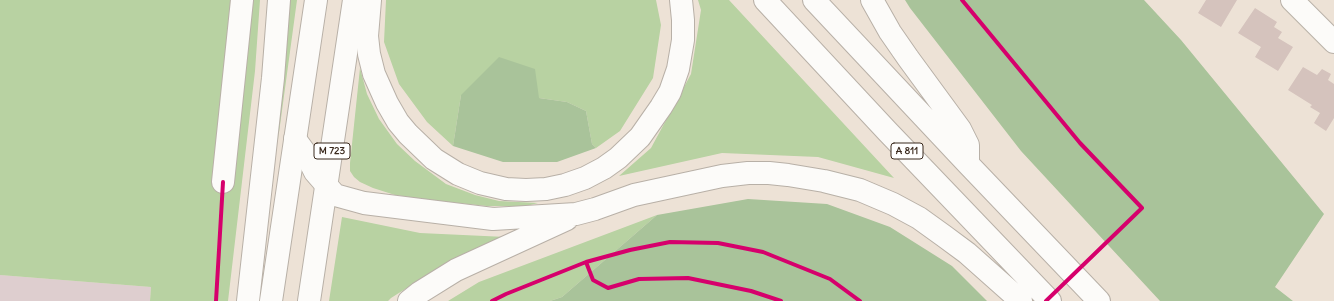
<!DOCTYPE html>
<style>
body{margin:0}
canvas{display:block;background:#ede2d6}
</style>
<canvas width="1334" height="301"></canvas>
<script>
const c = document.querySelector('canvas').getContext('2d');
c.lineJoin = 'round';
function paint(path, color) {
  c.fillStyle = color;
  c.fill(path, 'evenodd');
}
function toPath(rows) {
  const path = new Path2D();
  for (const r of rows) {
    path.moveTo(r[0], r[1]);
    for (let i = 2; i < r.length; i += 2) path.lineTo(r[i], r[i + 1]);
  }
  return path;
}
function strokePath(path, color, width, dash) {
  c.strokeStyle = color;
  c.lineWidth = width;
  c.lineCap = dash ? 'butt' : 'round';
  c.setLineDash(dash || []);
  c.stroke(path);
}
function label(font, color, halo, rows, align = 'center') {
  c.font = font + ' Delius,sans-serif';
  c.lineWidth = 3;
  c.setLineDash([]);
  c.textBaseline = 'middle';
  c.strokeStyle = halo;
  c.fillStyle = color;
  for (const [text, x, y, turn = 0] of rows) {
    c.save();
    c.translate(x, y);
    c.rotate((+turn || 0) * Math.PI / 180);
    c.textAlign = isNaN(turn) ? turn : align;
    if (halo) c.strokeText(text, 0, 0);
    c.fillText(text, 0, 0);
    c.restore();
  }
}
paint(toPath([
 [0,275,151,287,150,301,0,301]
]), '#dececf');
paint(toPath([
 [0,0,260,0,255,71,228,301,150,301,151,287,0,275],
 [289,0,297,0,278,140],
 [386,0,656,0,661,25,653,78,620,131,596,148,592,144,586,111,567,102,539,98,461,95,453,146,427,122,399,84,384,42],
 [698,0,729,0,894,178,818,157,722,153,619,176,651,148,691,74,701,10],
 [360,68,367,94,379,119,397,144,415,161,446,184,475,195,499,201,538,203,526,206,487,206,438,201,395,195,373,188,360,182,354,177,350,171,350,163],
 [657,215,562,297,550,301,448,301,479,282],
 [342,217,420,233,506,237,451,260,391,298,388,301,329,301]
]), '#b8d2a2');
paint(toPath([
 [905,0,1144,0,1181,40,1324,214,1275,287,1293,301,1160,301,1021,151,910,8],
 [499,57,535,69,539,98,567,102,586,111,592,144,596,148,557,162,503,162,453,146,461,95],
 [748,199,827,204,890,227,952,266,987,301,550,301,562,297,657,215]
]), '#a9c39a');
paint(toPath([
 [1206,0,1237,0,1221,27,1198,13],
 [1255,8,1277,22,1274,27,1282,32,1278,38,1293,47,1278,71,1255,57,1261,47,1238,33],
 [1303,67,1317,75,1322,69,1331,74,1328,80,1334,84,1334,118,1326,131,1314,123,1320,113,1310,107,1312,105,1288,90]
]), '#d5c3bd');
const street = toPath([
 [1292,0,1334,42],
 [223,182,242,0]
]);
const primary = toPath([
 [271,301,316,0],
 [309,301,354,0]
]);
const highway = toPath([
 [370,0,367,36,369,54,374,74,387,103,398,122,408,134,434,159,458,174,480,183,506,189,526,190,546,189,565,185,585,178,604,168,618,158,640,137,661,107,670,92,678,69,683,40,683,20,681,0],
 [765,0,887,131,1050,301],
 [814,0,968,164,1099,301],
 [872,0,890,32,908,58,960,129,968,145,968,164],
 [295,139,306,154,315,172,335,195,364,203,493,219,576,214,595,209,634,195,722,176,748,173,769,173,788,175,824,181,860,190,893,204,919,218,944,236,967,253,1021,301],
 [248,301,273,78,279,0],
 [409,301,419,293,456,270,567,219]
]);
strokePath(street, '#b8b0a7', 24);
strokePath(primary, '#b8b0a7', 24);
strokePath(highway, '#b8b0a7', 24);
strokePath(street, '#fcfbf9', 22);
strokePath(primary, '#fcfbf9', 22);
strokePath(highway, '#fcfbf9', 22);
strokePath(toPath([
 [962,0,1080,143,1142,208,1046,301],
 [586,262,593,280,608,288,639,279,688,278,751,291,781,301],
 [216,301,223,182],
 [492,301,506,294,586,262,630,250,670,242,718,243,763,252,830,279,860,301]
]), '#d6006c', 4);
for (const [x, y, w] of [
 [332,151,36],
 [907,151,32]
]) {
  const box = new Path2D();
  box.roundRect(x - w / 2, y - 8, w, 16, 3);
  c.fillStyle = '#fff';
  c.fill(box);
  strokePath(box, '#3b2a1e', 1);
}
label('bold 10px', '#3b2a1e', null, [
 ["M 723",332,151],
 ["A 811",907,151]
]);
</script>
